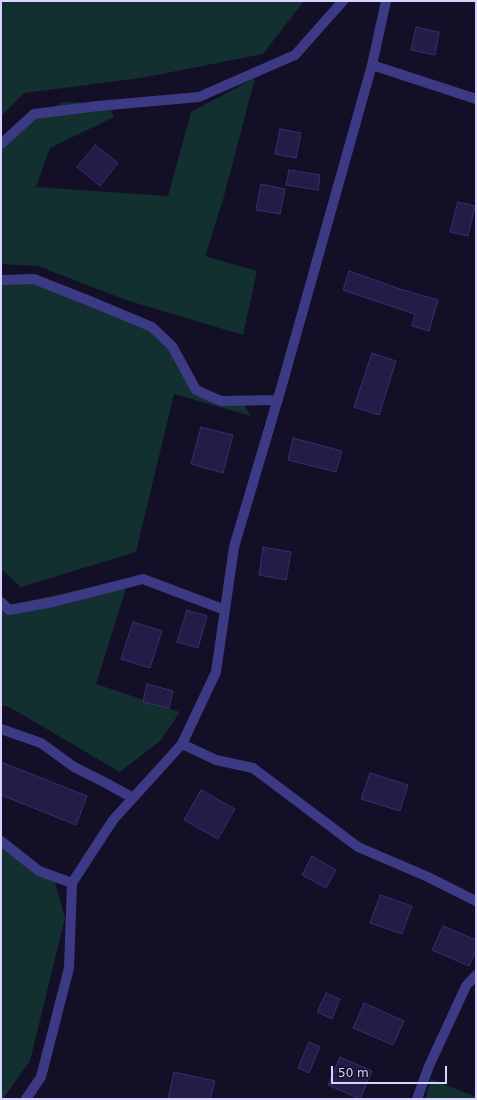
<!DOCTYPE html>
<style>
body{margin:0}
#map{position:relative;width:477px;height:1100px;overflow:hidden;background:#130f26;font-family:"DejaVu Sans",sans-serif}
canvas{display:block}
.frame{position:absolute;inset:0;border:2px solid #d9d4ff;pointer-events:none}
.scale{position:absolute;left:331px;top:1066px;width:116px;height:18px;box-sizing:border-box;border:2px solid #d9d4ff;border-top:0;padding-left:5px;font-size:12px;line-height:14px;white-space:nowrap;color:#d9d4ff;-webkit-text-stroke:3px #130f26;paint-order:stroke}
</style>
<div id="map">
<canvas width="477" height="1100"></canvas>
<div class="frame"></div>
<div class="scale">50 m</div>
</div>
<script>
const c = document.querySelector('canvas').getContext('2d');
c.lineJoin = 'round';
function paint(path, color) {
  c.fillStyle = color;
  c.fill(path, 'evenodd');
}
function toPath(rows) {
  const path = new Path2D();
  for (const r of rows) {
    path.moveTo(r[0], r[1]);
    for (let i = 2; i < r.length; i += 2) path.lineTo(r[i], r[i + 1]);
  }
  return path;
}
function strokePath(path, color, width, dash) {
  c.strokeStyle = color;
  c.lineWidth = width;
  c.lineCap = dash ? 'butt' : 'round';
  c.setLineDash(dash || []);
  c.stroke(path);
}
paint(toPath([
 [1,1,304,1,263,54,141,78,24,93,1,116],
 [255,78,223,200,205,256,257,271,243,335,126,300,38,266,1,264,1,150,18,124,64,102,109,104,114,117,50,148,36,187,168,196,191,112],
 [37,280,152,322,201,391,241,400,251,416,174,394,136,552,21,587,1,569,1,281],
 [129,579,96,684,180,712,160,741,120,772,9,707,1,705,1,607],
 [1,843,53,875,65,918,30,1061,3,1099,1,1099],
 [431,1079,476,1097,476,1099,425,1099]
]), '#12302f');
const building = toPath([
 [416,27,439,32,435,55,411,50,416,27],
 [280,129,301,133,296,158,275,154,280,129],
 [95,145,118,163,100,186,77,167,95,145],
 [289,170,320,175,318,190,286,185,289,170],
 [261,184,285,189,280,214,256,210,261,184],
 [458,202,475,206,468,236,450,232,458,202],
 [349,271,400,289,438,300,429,331,412,326,415,314,343,290,349,271],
 [372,353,396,361,379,415,354,407,372,353],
 [201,427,233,435,223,473,191,464,201,427],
 [293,438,342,451,336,472,288,460,293,438],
 [263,547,291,552,286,580,259,575,263,547],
 [187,610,207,616,198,648,177,642,187,610],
 [133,622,162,631,150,668,121,659,133,622],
 [147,684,173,691,169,708,143,702,147,684],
 [1,762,87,796,76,825,1,795,1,762],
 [370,773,408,785,400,811,361,799,370,773],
 [201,790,235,809,218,839,184,820,201,790],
 [312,856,336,870,326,888,302,875,312,856],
 [380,895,412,906,402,934,370,923,380,895],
 [443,926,476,940,476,950,469,966,432,950,443,926],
 [326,993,340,999,332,1019,317,1012,326,993],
 [364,1003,404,1021,393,1045,353,1028,364,1003],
 [309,1042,320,1047,309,1073,298,1068,309,1042],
 [340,1057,372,1071,360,1099,328,1085,340,1057],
 [174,1072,215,1081,210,1099,168,1099,174,1072]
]);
paint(building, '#241b47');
strokePath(building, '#3b2d73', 1);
strokePath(toPath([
 [372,65,476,99],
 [1,144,34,114,98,106,199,97,295,55,343,1],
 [1,280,34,279,92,302,152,327,172,346,196,390,221,401,278,400],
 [1,602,9,610,53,602,143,579,225,610],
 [1,729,41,743,74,767,104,782,133,798],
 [182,744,216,760,253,768,358,847,428,877,476,901],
 [1,841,39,871,72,883],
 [26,1099,41,1077,69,968,72,883,113,820,182,744,216,672,234,547,282,385,372,65,386,1],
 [417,1099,429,1066,466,986,476,975]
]), '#3d3a85', 10);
</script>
